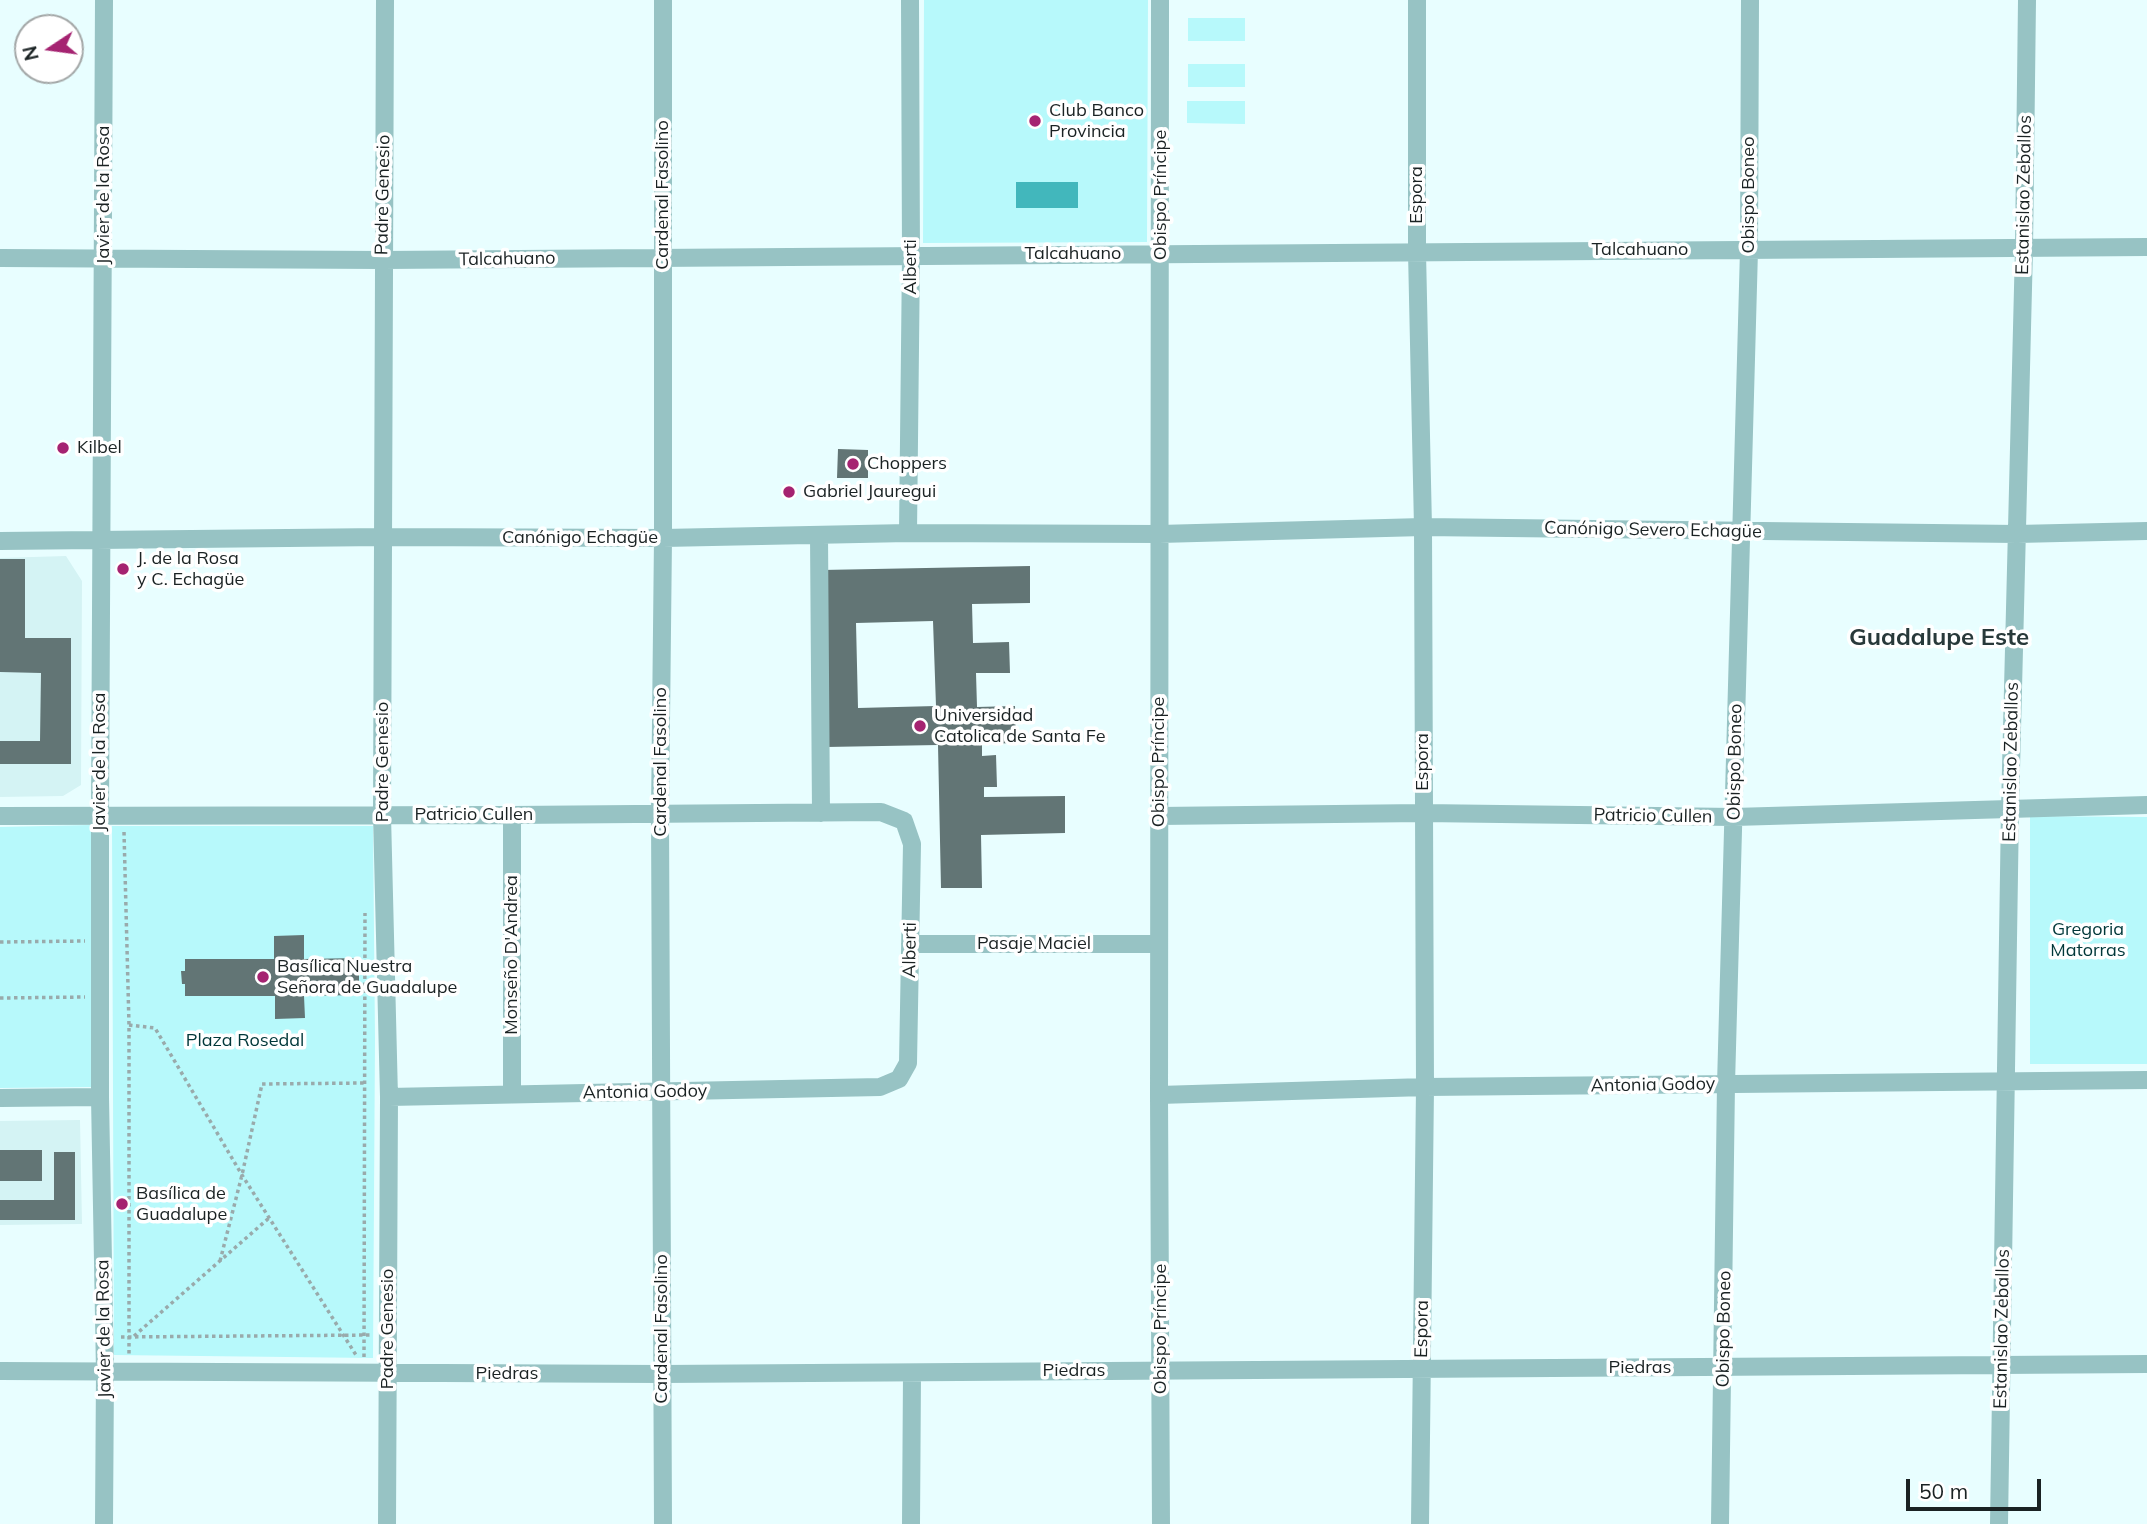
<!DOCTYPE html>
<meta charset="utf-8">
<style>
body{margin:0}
#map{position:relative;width:2147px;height:1524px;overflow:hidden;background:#e8feff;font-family:Mulish,sans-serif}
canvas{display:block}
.north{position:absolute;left:14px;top:14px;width:70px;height:70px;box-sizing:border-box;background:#fff;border:2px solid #a3a7a7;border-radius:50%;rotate:257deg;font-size:19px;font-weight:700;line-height:28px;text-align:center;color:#1a2223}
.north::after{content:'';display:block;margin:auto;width:24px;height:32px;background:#a52371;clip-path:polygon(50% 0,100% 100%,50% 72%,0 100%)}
.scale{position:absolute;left:1906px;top:1479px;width:135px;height:32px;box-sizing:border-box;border:4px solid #1a2223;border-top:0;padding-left:9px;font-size:21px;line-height:24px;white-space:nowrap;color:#1a2223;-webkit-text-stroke:5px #fff;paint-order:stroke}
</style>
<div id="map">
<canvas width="2147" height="1524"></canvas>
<div class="north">N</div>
<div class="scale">50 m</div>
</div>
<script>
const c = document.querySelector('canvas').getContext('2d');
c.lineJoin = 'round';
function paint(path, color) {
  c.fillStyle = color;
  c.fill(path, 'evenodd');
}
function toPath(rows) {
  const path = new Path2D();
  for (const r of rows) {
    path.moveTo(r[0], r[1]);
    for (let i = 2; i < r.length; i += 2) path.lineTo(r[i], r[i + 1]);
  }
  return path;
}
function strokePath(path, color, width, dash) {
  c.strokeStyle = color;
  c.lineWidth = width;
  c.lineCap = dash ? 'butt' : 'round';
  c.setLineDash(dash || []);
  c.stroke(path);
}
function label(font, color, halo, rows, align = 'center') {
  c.font = font + ' Mulish,sans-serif';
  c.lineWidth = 7;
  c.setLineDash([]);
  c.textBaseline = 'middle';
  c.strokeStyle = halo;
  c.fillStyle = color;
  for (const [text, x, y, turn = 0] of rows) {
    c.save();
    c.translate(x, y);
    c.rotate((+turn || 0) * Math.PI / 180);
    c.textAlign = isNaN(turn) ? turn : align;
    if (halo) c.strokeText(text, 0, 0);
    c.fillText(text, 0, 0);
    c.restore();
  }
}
paint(toPath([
 [66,556,82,581,81,785,63,796,0,797,0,558],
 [80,1120,82,1224,0,1225,0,1121]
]), '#d4f3f4');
paint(toPath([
 [924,0,1148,0,1147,242,923,243],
 [1188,18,1245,18,1245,41,1188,41],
 [1188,64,1245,64,1245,87,1188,87],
 [1187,101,1245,101,1245,124,1187,123],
 [2030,816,2147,817,2147,1064,2030,1064],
 [91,825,91,1087,0,1088,0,827],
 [112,826,373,826,375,1039,373,1358,114,1355]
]), '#b7f9fb');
paint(toPath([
 [1016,182,1078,182,1078,208,1016,208]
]), '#42b7bc');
paint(toPath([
 [838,449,868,450,868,478,837,478],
 [0,559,25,559,25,638,71,638,71,764,0,764,0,741,40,741,41,673,0,672],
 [1030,566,1030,603,972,604,973,643,1009,642,1010,673,976,673,977,707,1015,706,1016,743,982,744,982,756,996,755,997,787,984,787,984,797,1065,796,1065,833,981,835,982,888,941,888,938,745,826,747,822,570],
 [933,621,936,706,858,708,856,623],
 [304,935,304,959,359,958,359,995,304,996,305,1018,275,1019,275,996,185,996,185,984,182,984,181,971,185,971,185,959,274,959,274,936],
 [0,1150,42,1150,42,1181,0,1181],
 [54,1152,75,1152,75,1220,0,1220,0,1200,54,1200]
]), '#627575');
strokePath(toPath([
 [124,832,129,1025,129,1356],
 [0,942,85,941],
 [0,998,85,997],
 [129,1025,155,1028,242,1175,356,1355],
 [220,1261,242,1175,262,1084,364,1083],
 [134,1336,269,1218],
 [121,1337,372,1335],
 [364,1357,365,913]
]), '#99aaab', 3.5, [3.5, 3.5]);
strokePath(toPath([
 [385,0,382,815,389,1097,387,1524],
 [1160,0,1159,1095,1161,1524],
 [1417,0,1417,252,1423,527,1425,1087,1420,1524],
 [0,258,383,260,2147,247],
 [908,533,911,255,910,0],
 [819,535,821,813],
 [0,541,383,537,663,538,908,533,1159,534,1423,527,2017,534,2147,531],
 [0,816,512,815,881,812,904,821,912,844,908,1063,899,1079,880,1087,389,1097],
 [1159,816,1423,813,1734,817,2147,805],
 [910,944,1159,944],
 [512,1094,512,815],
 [1159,1095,1425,1087,2147,1080],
 [0,1098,100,1097],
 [0,1371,662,1374,2147,1364],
 [104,1524,105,1372,100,1097,100,815,104,0],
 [663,1524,660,813,663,538,663,0],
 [911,1524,912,1373],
 [1720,1524,1726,1084,1749,250,1750,0],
 [1999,1524,2010,809,2024,248,2027,0]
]), '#97c3c4', 18);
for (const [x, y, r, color] of [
 [1035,121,7,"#a52371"],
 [63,448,7,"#a52371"],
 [853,464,7,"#a52371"],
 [789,492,7,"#a52371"],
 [123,569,7,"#a52371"],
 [920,726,7,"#a52371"],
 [263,977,7,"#a52371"],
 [122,1204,7,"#a52371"]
]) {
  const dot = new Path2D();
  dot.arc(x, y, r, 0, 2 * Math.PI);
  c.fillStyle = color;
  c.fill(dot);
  strokePath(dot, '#fff', 2.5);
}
label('18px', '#1a2223', '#fff', [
 ["Club Banco",1049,111],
 ["Provincia",1049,132],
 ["Kilbel",77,448],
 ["Choppers",867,464],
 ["Gabriel Jauregui",803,492],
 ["J. de la Rosa",137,559],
 ["y C. Echagüe",137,580],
 ["Universidad",934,716],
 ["Catolica de Santa Fe",934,737],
 ["Basílica Nuestra",277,967],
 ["Señora de Guadalupe",277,988],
 ["Basílica de",136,1194],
 ["Guadalupe",136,1215]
], 'left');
label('18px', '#1a2223', '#fff', [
 ["Javier de la Rosa",104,195,-90],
 ["Padre Genesio",383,195,-89],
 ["Cardenal Fasolino",663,195,-90],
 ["Obispo Príncipe",1161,195,-90],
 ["Espora",1417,195,-90],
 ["Obispo Boneo",1749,195,-90],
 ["Estanislao Zeballos",2024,195,-89],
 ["Talcahuano",1640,250],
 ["Talcahuano",1073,254],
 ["Talcahuano",507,259,-1],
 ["Alberti",911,267,-90],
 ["Canónigo Severo Echagüe",1653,530,1],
 ["Canónigo Echagüe",580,538],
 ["Javier de la Rosa",100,762,-90],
 ["Padre Genesio",383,762,-90],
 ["Cardenal Fasolino",661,762,-90],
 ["Obispo Príncipe",1159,762,-90],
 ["Espora",1423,762,-90],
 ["Obispo Boneo",1735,762,-89],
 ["Estanislao Zeballos",2011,762,-89],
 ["Patricio Cullen",474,815],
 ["Patricio Cullen",1653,816,1],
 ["Pasaje Maciel",1034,944],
 ["Alberti",910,950,-89],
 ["Monseño D'Andrea",512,955,-90],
 ["Antonia Godoy",1653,1085,-1],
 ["Antonia Godoy",645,1092,-1],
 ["Javier de la Rosa",104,1329,-91],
 ["Padre Genesio",388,1329,-90],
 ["Cardenal Fasolino",662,1329,-90],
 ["Obispo Príncipe",1161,1329,-90],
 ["Espora",1422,1329,-89],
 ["Obispo Boneo",1724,1329,-89],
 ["Estanislao Zeballos",2002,1329,-89],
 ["Piedras",1640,1368],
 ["Piedras",1074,1371],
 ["Piedras",507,1374]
]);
label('18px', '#003739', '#fff', [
 ["Gregoria",2088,930],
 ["Matorras",2088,951],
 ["Plaza Rosedal",245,1041]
]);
label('bold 24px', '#28393a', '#fff', [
 ["Guadalupe Este",1939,638]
]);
</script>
